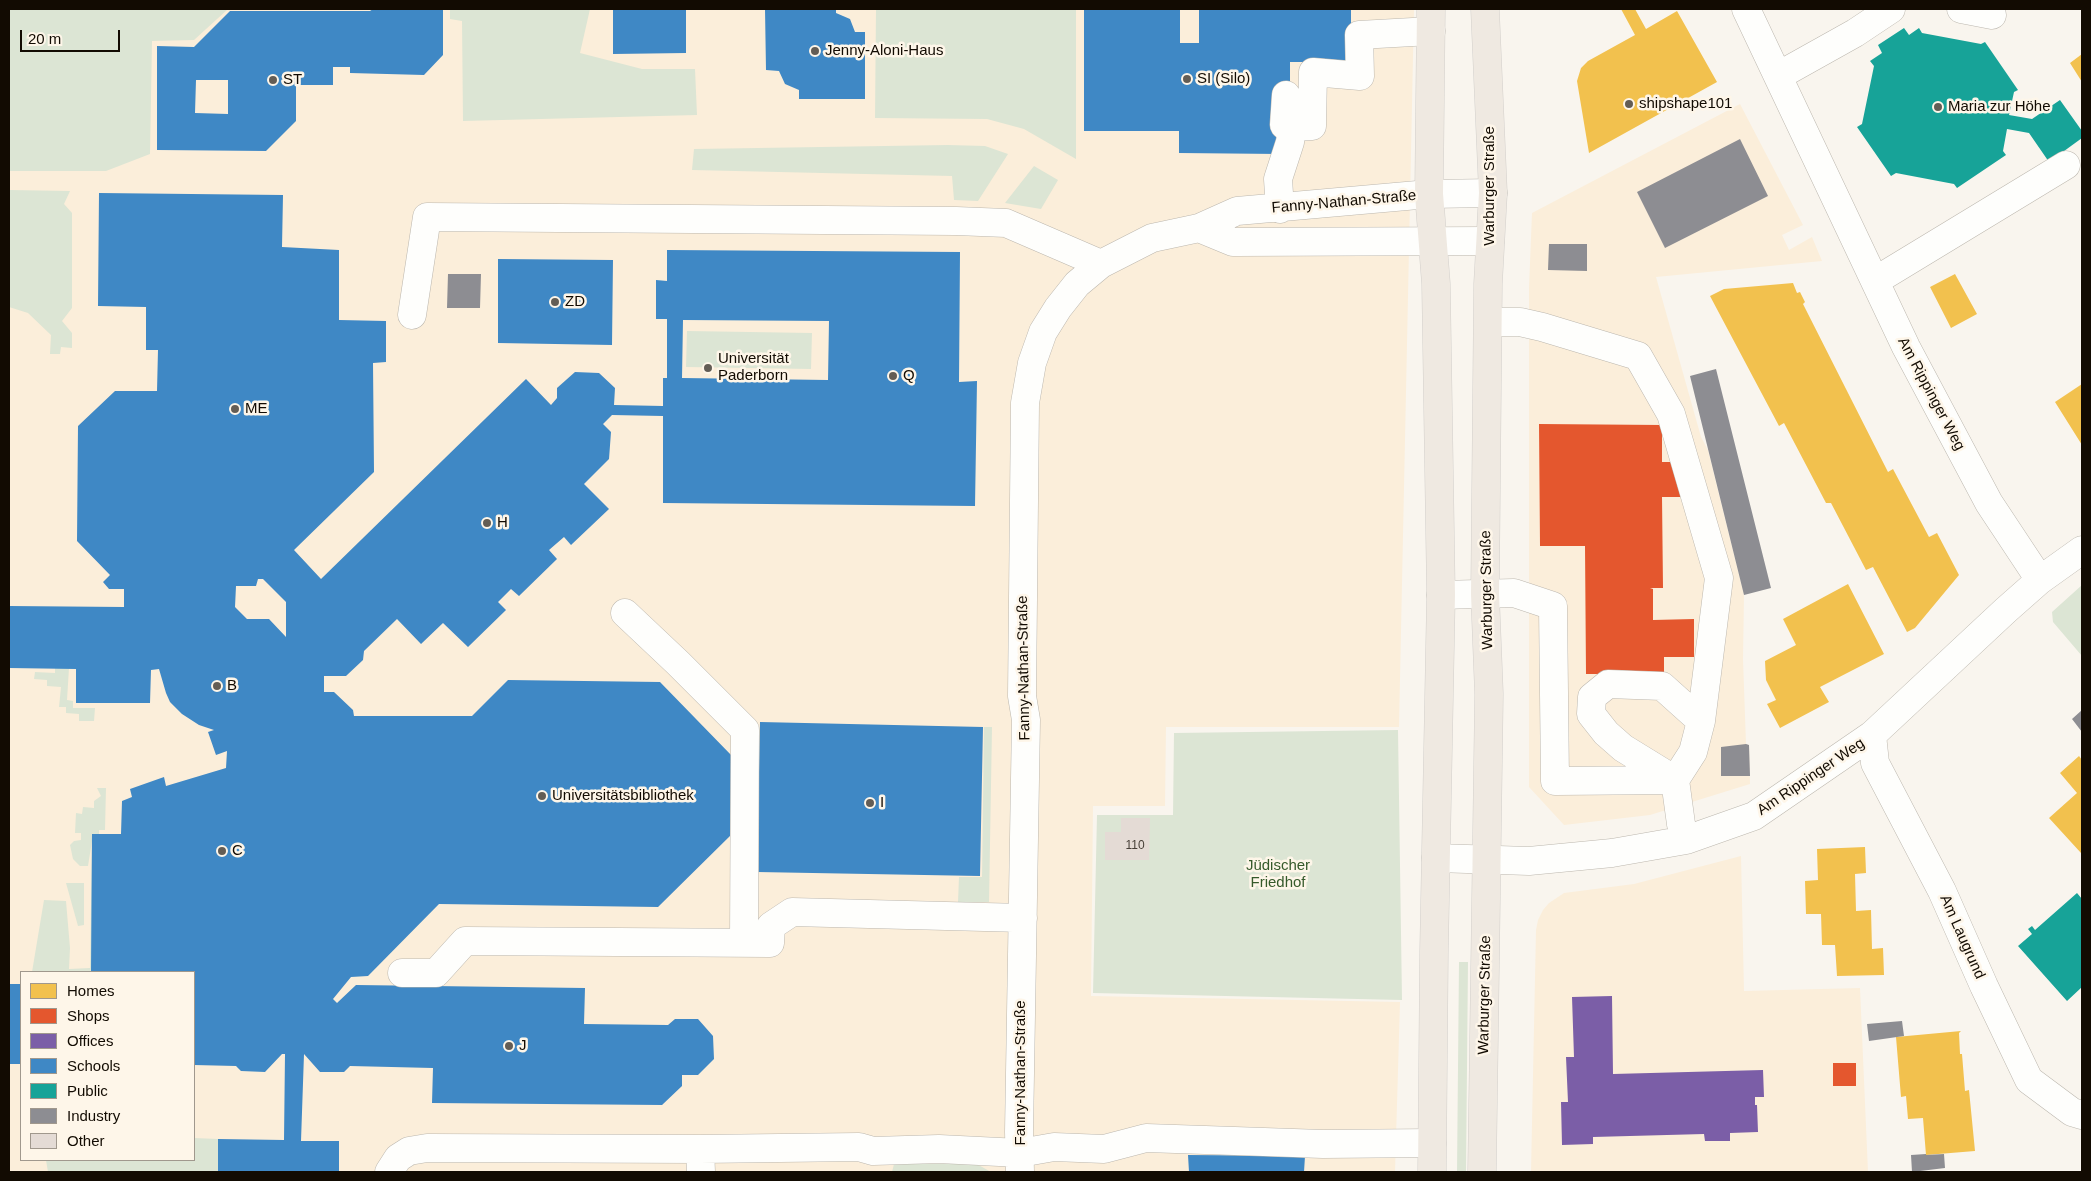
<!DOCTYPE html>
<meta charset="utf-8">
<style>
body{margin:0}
#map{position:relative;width:2091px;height:1181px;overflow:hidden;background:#f9f5ee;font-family:Arial,sans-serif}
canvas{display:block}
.frame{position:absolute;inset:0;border:10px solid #120b02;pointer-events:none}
.legend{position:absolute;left:20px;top:971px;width:175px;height:190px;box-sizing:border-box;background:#fef6e9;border:1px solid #a0988d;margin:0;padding:6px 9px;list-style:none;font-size:15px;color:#120b02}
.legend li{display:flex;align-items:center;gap:10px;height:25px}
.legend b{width:25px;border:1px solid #a0988d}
.scale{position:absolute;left:20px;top:30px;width:100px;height:22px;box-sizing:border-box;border:2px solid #120b02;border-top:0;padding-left:6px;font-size:15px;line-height:18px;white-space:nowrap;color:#120b02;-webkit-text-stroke:4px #fef6e9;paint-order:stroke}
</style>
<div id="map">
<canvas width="2091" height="1181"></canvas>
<div class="frame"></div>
<ul class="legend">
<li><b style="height:14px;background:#f2c14e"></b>Homes</li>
<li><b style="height:14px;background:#e4572e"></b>Shops</li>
<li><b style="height:14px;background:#7b5ea7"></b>Offices</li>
<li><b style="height:14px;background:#3f88c5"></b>Schools</li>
<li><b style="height:14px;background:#17a398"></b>Public</li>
<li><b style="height:14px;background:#8d8d92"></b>Industry</li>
<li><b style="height:14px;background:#e4dbd5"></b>Other</li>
</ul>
<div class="scale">20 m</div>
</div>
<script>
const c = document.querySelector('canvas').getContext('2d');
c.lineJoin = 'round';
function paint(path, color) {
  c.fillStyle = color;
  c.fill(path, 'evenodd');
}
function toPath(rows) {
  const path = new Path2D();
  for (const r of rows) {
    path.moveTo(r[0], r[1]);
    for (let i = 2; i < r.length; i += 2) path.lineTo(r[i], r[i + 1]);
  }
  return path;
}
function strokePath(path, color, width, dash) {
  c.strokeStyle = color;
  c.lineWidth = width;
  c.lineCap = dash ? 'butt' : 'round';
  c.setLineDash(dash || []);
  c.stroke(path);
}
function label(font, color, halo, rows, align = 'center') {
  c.font = font + ' Arial,sans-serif';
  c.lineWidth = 5;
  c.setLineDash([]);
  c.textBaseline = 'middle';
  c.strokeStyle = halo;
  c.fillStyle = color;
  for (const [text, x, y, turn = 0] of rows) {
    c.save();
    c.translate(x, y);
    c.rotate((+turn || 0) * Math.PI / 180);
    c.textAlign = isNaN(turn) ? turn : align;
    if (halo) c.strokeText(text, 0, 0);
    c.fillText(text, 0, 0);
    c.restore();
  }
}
paint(toPath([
 [9,9,1414,9,1399,727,1166,727,1165,806,1093,806,1091,996,1400,1002,1395,1172,9,1172],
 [21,972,194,972,194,1160,21,1160],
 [1740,104,1803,225,1782,235,1789,250,1812,237,1822,261,1656,277,1701,437,1708,450,1744,595,1743,659,1746,744,1749,745,1750,784,1650,815,1564,825,1529,787,1529,288,1532,213],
 [1741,856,1744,991,1860,988,1868,1172,1531,1172,1536,930,1538,920,1543,910,1549,903,1564,893,1634,884]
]), '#fbeeda');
paint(toPath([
 [9,9,228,9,194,40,152,41,150,154,106,171,9,171],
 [450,9,590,9,580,53,642,69,695,69,697,115,463,121,462,21,450,19],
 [876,9,1076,9,1076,159,1024,129,987,119,875,118],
 [948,145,985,146,1008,154,978,201,954,200,952,176,692,170,694,149],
 [1034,166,1058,180,1041,209,1005,203],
 [9,190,70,191,64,204,72,213,72,308,62,321,72,333,72,348,61,347,60,354,50,354,51,335,28,313,9,307],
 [687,331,812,333,811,369,686,367],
 [2082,585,2082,656,2053,622,2052,612],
 [55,667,69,668,67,700,73,701,73,708,95,708,94,721,79,721,79,714,66,713,66,707,59,707,61,687,47,686,47,680,34,679,35,672,55,673],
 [984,727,992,727,989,902,958,902,959,877,982,877],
 [1398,730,1402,1000,1093,993,1097,815,1173,815,1174,733],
 [97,788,106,788,105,830,99,830,98,972,32,972,44,900,66,901,70,948,69,969,90,968,92,841,88,866,80,866,73,859,70,845,74,841,81,840,81,833,75,833,76,813,82,814,83,807,94,808,94,801,101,796],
 [66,883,84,883,84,925,78,926],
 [1459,962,1468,962,1466,1172,1457,1172],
 [194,1138,218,1139,218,1172,48,1172,46,1160,194,1160],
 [975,1163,991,1172,892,1172,894,1164]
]), '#dce5d4');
paint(toPath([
 [1621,9,1635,9,1646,29,1677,11,1717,82,1589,153,1577,81,1581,68,1588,61,1635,35],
 [2082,54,2082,82,2070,63],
 [1955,274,1977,314,1951,328,1930,287],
 [1793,283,1797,293,1800,292,1805,302,1803,304,1888,472,1893,469,1929,537,1937,533,1959,575,1915,628,1907,632,1873,567,1866,570,1831,503,1826,503,1784,423,1779,426,1710,296,1724,289],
 [2082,384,2082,445,2055,402],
 [1848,584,1884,654,1820,687,1829,702,1780,728,1767,704,1776,700,1766,680,1765,661,1796,645,1783,619],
 [2079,756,2082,760,2082,852,2081,853,2049,818,2077,793,2060,773],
 [1865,847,1866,873,1855,874,1856,911,1871,910,1872,949,1883,948,1884,975,1837,976,1835,945,1822,945,1821,914,1806,914,1805,881,1818,880,1817,849],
 [1961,1031,1959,1033,1960,1054,1962,1054,1965,1091,1969,1090,1975,1151,1926,1155,1923,1118,1908,1119,1906,1096,1901,1097,1896,1037]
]), '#f2c14e');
paint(toPath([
 [1539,424,1662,425,1662,462,1694,462,1703,497,1662,497,1663,588,1650,588,1653,589,1653,620,1694,619,1694,657,1664,657,1664,674,1586,674,1585,546,1540,546],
 [1833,1063,1856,1063,1856,1086,1833,1086]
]), '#e4572e');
paint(toPath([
 [1612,996,1613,1074,1763,1070,1764,1097,1755,1097,1755,1105,1757,1105,1758,1132,1730,1133,1730,1141,1705,1141,1704,1134,1593,1137,1593,1144,1562,1145,1561,1102,1568,1102,1566,1057,1574,1057,1572,997]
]), '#7b5ea7');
paint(toPath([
 [373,9,443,9,443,55,424,75,350,73,350,67,333,67,333,85,296,85,296,121,266,151,157,150,157,46,194,47,230,11,370,11],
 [196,80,228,80,228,114,195,113],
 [613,9,686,9,686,53,613,54],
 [765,9,836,9,836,13,850,19,855,32,865,32,865,99,799,99,799,90,785,84,779,71,766,70],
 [1084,9,1180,9,1180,43,1199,43,1199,9,1351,9,1351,62,1290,62,1290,95,1280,154,1179,153,1179,131,1084,131],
 [99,193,283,195,282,247,339,250,339,320,386,321,386,362,373,363,374,472,294,550,321,579,526,379,551,405,557,398,557,388,575,372,599,373,615,388,614,405,663,406,663,378,667,378,667,319,656,319,656,280,667,281,667,250,960,252,959,382,977,381,975,506,663,503,663,416,612,415,603,424,611,432,609,459,584,484,609,509,571,545,564,537,549,550,557,559,519,596,511,589,498,602,506,610,468,647,443,623,421,644,397,619,364,651,363,660,346,676,324,676,324,692,334,692,353,710,354,716,472,716,508,680,660,682,732,756,731,835,658,907,439,904,368,976,351,977,333,999,337,1003,356,985,585,988,584,1024,668,1025,675,1019,698,1019,713,1036,714,1059,698,1075,682,1075,682,1086,662,1105,432,1103,433,1068,350,1066,344,1072,320,1072,304,1054,301,1141,339,1141,339,1172,218,1172,218,1139,284,1140,285,1054,282,1054,265,1072,241,1071,236,1066,194,1065,194,972,91,972,92,834,121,834,122,801,132,797,130,789,164,777,166,786,226,768,227,751,216,755,208,732,214,730,199,725,182,714,170,702,166,693,159,669,151,670,150,703,76,703,76,669,9,668,9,606,124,607,124,589,109,589,103,582,110,575,77,541,78,426,115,391,157,391,158,350,146,350,146,307,98,306],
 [683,320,829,321,828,380,682,378],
 [258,579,263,579,286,602,286,637,269,619,247,619,235,607,236,586,256,586],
 [498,259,613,260,612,345,498,343],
 [760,722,983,727,980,876,757,872],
 [9,984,21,984,21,1064,9,1064],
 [1188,1155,1305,1156,1304,1172,1189,1172]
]), '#3f88c5');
paint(toPath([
 [1904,28,1909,35,1919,28,1922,33,1981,44,1985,42,2018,90,2014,92,2009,115,2032,119,2060,100,2082,131,2082,138,2049,162,2029,133,2007,129,2003,151,2006,155,1957,188,1954,184,1896,173,1891,176,1857,127,1862,124,1874,66,1870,61,1882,53,1878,45],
 [2077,893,2082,899,2082,987,2067,1001,2018,946,2032,934,2028,929,2032,926,2035,930]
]), '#17a398');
paint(toPath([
 [1740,139,1768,196,1665,248,1637,192],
 [1549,244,1587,244,1587,271,1548,270],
 [448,274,481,274,480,308,447,308],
 [1716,369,1771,588,1744,595,1690,376],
 [2082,710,2082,732,2072,719],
 [1746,744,1749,745,1750,776,1721,776,1721,747],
 [1902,1021,1904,1036,1869,1041,1867,1024],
 [1926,1154,1926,1155,1944,1154,1945,1168,1912,1172,1911,1155]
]), '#8d8d92');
paint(toPath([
 [1121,818,1150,818,1149,860,1105,860,1105,832,1121,832]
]), '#e4dbd5');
const minor = toPath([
 [1746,9,1906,347,1989,503,2040,580],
 [1961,9,1992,15],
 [1778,76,1855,33,1891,9],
 [1286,95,1284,125,1292,127],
 [1280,209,1278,179,1290,142,1292,127,1312,126,1313,72,1360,76,1359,35,1431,31],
 [1199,228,1233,242,1490,241],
 [1875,281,2066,165],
 [412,315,427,217,956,221,1006,223,1101,264],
 [1441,595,1514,593,1553,606,1555,781,1675,780,1693,752,1701,721,1719,578,1671,414,1638,356,1542,327,1520,322,1489,322],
 [625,613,678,663,745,730,744,943],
 [1872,735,1875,763,1942,891,1984,986,2029,1080,2072,1112,2082,1115],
 [1686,840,1681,824,1675,780,1623,748,1606,733,1591,714,1592,697,1608,684,1662,686,1701,721],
 [1436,858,1529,861,1612,853,1686,840,1754,816,1872,735,2006,610,2040,580,2082,550],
 [402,973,436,973,465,941,770,943,771,926,792,912,1023,918],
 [700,1149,701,1172],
 [389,1172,398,1158,409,1151,427,1148,700,1149,859,1147,873,1151,939,1149,1020,1153,1054,1147,1104,1149,1146,1138,1323,1144,1432,1143],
 [1020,1172,1019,1132,1026,720,1022,696,1025,403,1032,363,1043,332,1058,308,1077,284,1101,264,1152,238,1199,228,1237,211,1429,194,1493,193]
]);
const major = toPath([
 [1431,9,1429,194,1436,284,1441,595,1434,951,1432,1172],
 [1482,1172,1489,694,1485,594,1488,284,1493,193,1485,9]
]);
strokePath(minor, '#bcb7ae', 29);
strokePath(major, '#d2cfcb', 29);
strokePath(minor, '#fefefc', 28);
strokePath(major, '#efe9e1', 28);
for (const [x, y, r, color] of [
 [815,51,5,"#635d55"],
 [1187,79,5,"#635d55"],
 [273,80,5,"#635d55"],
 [1629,104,5,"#635d55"],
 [1938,107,5,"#635d55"],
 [555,302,5,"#635d55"],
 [708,368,5,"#635d55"],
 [893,376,5,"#635d55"],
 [235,409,5,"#635d55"],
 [487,523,5,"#635d55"],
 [217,686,5,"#635d55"],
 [542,796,5,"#635d55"],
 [870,803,5,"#635d55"],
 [222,851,5,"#635d55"],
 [509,1046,5,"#635d55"]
]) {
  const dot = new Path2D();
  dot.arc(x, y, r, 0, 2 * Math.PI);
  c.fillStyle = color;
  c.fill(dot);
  strokePath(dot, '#fef6e9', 2);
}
label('12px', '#463f37', null, [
 ["110",1135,846]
]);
label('15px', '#120b02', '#fef6e9', [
 ["Jenny-Aloni-Haus",825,51],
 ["SI (Silo)",1197,79],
 ["ST",283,80],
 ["shipshape101",1639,104],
 ["Maria zur Höhe",1948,107],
 ["ZD",565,302],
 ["Universität",718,359],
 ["Paderborn",718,376],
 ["Q",903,376],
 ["ME",245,409],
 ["H",497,523],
 ["B",227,686],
 ["Universitätsbibliothek",552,796],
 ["I",880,803],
 ["C",232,851],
 ["J",519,1046]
], 'left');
label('15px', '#120b02', '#fef6e9', [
 ["Warburger Straße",1490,186,-90],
 ["Fanny-Nathan-Straße",1344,202,-5],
 ["Am Rippinger Weg",1931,394,62],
 ["Warburger Straße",1487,590,-91],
 ["Fanny-Nathan-Straße",1024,668,-91],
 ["Am Rippinger Weg",1811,777,-34],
 ["Am Laugrund",1962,937,66],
 ["Warburger Straße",1485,995,-89],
 ["Fanny-Nathan-Straße",1021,1073,-90]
]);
label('15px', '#365a2b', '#fef6e9', [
 ["Jüdischer",1278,866],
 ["Friedhof",1278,883]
]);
</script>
